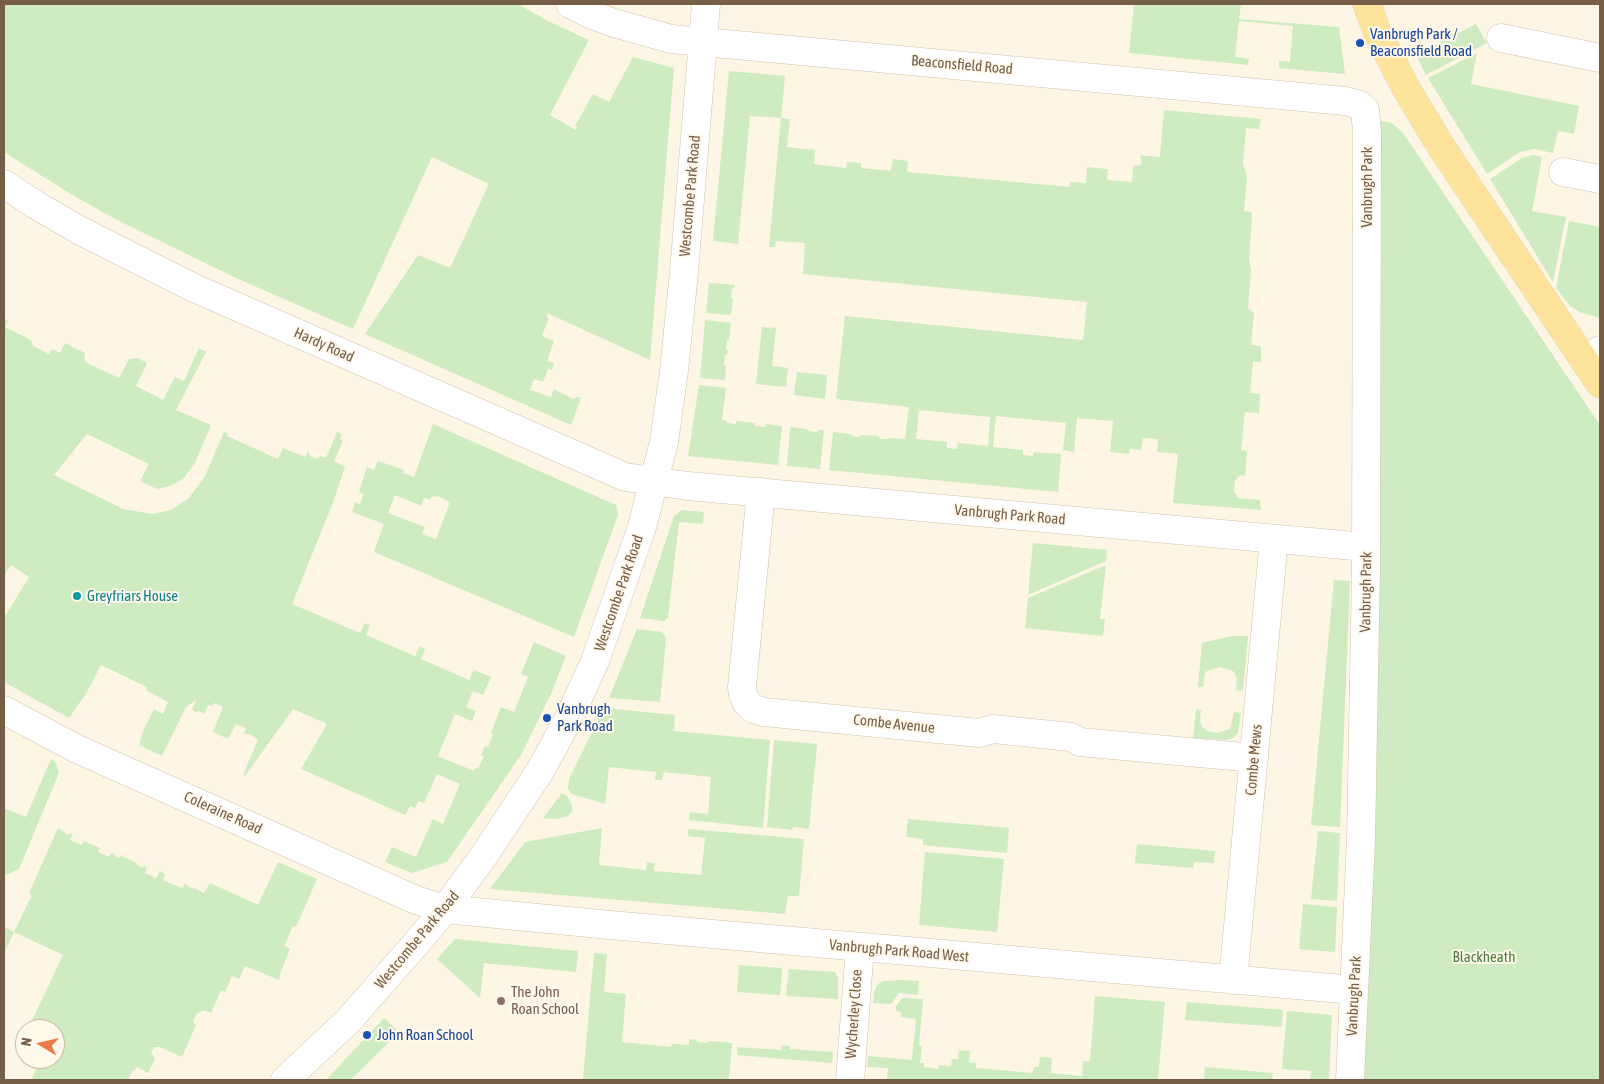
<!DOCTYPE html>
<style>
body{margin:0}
#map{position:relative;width:1604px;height:1084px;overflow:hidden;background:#fdf6e4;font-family:"Asap Condensed",sans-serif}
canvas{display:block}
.frame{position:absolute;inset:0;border:5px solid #775e48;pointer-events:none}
.north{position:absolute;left:15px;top:1019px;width:50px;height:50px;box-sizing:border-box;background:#fff9eb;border:1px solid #c9bbaa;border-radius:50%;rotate:279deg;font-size:14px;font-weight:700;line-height:20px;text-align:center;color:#775e48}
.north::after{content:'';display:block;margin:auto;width:18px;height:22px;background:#ec7b44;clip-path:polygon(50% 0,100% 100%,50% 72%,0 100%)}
</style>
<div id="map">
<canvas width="1604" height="1084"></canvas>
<div class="frame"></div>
<div class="north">N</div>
</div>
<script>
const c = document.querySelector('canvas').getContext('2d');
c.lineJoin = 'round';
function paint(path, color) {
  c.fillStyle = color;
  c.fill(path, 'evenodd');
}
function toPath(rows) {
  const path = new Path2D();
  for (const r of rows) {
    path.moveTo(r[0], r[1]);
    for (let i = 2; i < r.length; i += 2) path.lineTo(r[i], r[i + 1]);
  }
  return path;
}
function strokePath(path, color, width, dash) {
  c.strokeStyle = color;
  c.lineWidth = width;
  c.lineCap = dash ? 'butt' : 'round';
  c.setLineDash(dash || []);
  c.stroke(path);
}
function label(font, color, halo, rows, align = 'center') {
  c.font = font + ' "Asap Condensed",sans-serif';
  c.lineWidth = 4;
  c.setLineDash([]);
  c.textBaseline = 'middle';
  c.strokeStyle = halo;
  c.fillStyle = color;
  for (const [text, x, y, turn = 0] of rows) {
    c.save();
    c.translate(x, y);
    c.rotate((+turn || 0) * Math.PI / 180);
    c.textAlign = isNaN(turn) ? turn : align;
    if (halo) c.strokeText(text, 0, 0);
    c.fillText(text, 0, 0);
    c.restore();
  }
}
paint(toPath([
 [4,4,518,4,548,21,589,40,550,115,576,130,577,127,575,126,593,94,609,102,633,57,674,68,650,360,547,313,548,320,542,336,554,341,547,361,554,363,552,370,548,369,543,382,534,379,530,390,551,397,554,389,573,399,577,397,581,398,571,425,365,334,418,255,450,268,489,184,432,157,353,329,236,278,117,220,69,193,4,152],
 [1134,4,1241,4,1239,19,1339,27,1345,74,1279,68,1279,61,1290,62,1293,26,1239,21,1235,57,1249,59,1248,65,1129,53],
 [1476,24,1487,43,1426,75,1416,55],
 [1477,53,1471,84,1579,106,1574,134,1558,131,1553,153,1534,149,1520,152,1487,174,1428,78],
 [729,71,785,76,781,118,790,119,787,147,815,150,814,164,846,168,847,162,861,163,861,168,891,171,893,159,908,161,907,172,1069,187,1070,182,1086,183,1087,167,1108,169,1107,180,1132,182,1133,166,1141,165,1142,162,1140,155,1160,157,1164,110,1261,119,1259,129,1246,128,1243,164,1247,176,1244,211,1251,212,1252,216,1249,259,1251,270,1248,308,1254,313,1251,345,1261,346,1261,362,1253,362,1250,393,1260,394,1259,413,1245,412,1241,450,1247,451,1245,476,1240,475,1235,481,1234,491,1238,498,1260,500,1261,510,1173,503,1178,454,1157,452,1158,439,1143,438,1141,450,1130,449,1129,454,1110,452,1113,421,1077,418,1074,452,1063,450,1066,423,996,416,993,447,1023,450,1023,455,1033,456,1034,452,1061,454,1058,492,829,470,833,432,851,434,853,436,859,437,862,435,878,436,880,439,886,439,889,438,905,439,909,407,836,399,845,316,1083,340,1087,302,803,274,805,243,776,241,775,247,769,247,781,118,750,116,738,244,713,241],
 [919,410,990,417,988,446,958,443,957,449,947,448,947,442,916,439],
 [1380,121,1392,123,1403,133,1600,425,1600,1080,1360,1080,1377,524],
 [1533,155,1542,157,1532,211,1566,217,1553,282,1490,179,1522,158],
 [1569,221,1600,227,1600,318,1580,312,1570,306,1556,288],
 [709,283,735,285,734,288,732,288,731,298,733,298,731,315,706,313],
 [4,318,8,321,5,327,31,340,33,346,49,354,52,349,60,353,65,343,85,353,85,362,119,378,129,359,138,358,147,363,136,386,163,400,175,377,184,381,199,348,206,352,176,410,211,425,195,463,183,479,170,486,157,489,140,481,149,464,87,434,54,475,123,509,152,514,171,510,189,498,205,476,224,432,228,433,227,436,278,459,283,448,305,457,308,451,310,456,317,459,321,456,326,458,337,432,342,434,340,439,343,441,334,461,345,467,332,505,292,604,360,633,365,623,370,625,366,635,415,656,420,646,425,649,421,659,469,680,474,670,491,677,483,695,473,691,466,707,476,711,472,721,455,714,438,756,474,771,475,768,478,769,484,756,481,755,485,746,488,747,493,735,491,733,501,707,514,712,528,677,521,674,534,642,566,656,551,694,521,755,447,862,412,873,385,862,392,847,416,857,433,819,443,824,460,784,437,774,424,803,419,801,415,808,410,806,405,815,301,769,327,724,293,709,245,776,243,775,258,740,250,734,244,734,246,728,236,724,228,739,213,732,223,707,214,703,212,706,208,705,204,714,199,711,196,712,192,710,196,700,186,707,162,756,139,745,144,729,154,709,163,714,168,702,146,690,147,687,101,665,87,692,69,718,4,682,4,618,29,577,11,565,4,576],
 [705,320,731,323,729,340,727,340,726,350,728,350,727,355,725,355,724,365,726,366,725,380,700,378],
 [762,327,776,328,772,366,788,368,786,387,756,384],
 [797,372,827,375,825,399,794,395],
 [699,385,726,388,722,420,727,421,727,423,736,424,736,421,755,423,755,426,765,427,766,424,782,426,778,465,688,456],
 [433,424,616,505,618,515,574,637,374,552,384,524,352,512,355,502,360,504,364,494,359,492,367,467,374,470,378,461,404,470,403,473,414,477],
 [395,495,421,506,424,498,430,500,432,496,436,497,437,496,450,502,436,539,422,534,425,527,388,513],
 [790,427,807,429,808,431,817,432,818,430,824,430,820,469,787,466],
 [682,510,704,512,703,524,679,522,668,617,664,621,640,618,674,516],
 [1033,543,1107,550,1106,561,1028,595],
 [1106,565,1100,619,1105,619,1103,636,1025,628,1028,598],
 [1334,580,1350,581,1340,827,1311,825],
 [637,629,662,632,666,638,660,702,609,698],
 [1232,636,1248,636,1243,691,1236,690,1237,678,1233,671,1220,667,1207,671,1205,673,1203,687,1198,687,1202,643],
 [604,708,675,715,674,731,770,740,763,828,689,820,690,812,708,814,711,777,664,772,662,780,655,780,656,772,609,767,605,804,572,794,568,789,569,779],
 [1196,709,1201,710,1200,722,1202,727,1207,731,1217,733,1230,729,1234,712,1241,713,1238,733,1233,738,1226,740,1193,738],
 [774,740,817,744,809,829,793,827,792,830,767,827],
 [51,759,55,761,59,773,19,869,4,876,4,808,26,817],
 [562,793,567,796,571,803,573,810,570,814,566,817,555,819,543,818],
 [908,819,1009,828,1007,853,923,845,923,839,906,837],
 [58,828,68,835,70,834,73,834,70,840,82,845,84,841,100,848,98,852,109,857,112,852,115,856,119,858,121,856,133,861,142,868,144,866,147,868,145,873,156,878,160,871,165,874,163,880,182,888,185,884,192,889,194,888,204,893,210,883,258,905,278,862,317,879,296,927,293,926,284,946,290,949,279,976,280,977,279,980,245,966,239,979,232,976,225,992,221,990,211,1013,202,1010,201,1012,197,1013,193,1022,196,1025,182,1057,160,1047,154,1047,151,1053,155,1059,148,1073,137,1067,135,1070,133,1070,128,1080,31,1080,38,1065,25,1059,55,1059,55,1029,28,1029,63,955,14,932,4,954,4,927,14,932,32,895,29,893],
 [602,828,599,865,646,870,647,862,655,863,654,871,701,875,705,838,688,836,688,829,804,839,799,896,788,896,785,914,490,889,525,842],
 [1318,831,1340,833,1337,901,1311,899],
 [1137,844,1215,851,1214,863,1194,862,1193,868,1135,863],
 [925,852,1004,859,997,932,919,925],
 [1303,904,1337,907,1335,952,1299,949],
 [455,939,578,951,576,972,484,963,480,998,437,959],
 [594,953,607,954,604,992,626,994,622,1042,671,1047,672,1044,689,1045,689,1039,696,1040,698,1042,706,1043,710,1041,732,1043,729,1080,583,1080],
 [739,965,782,968,780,995,737,992],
 [789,969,835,972,838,977,838,999,786,996],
 [901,980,919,981,918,995,899,993,891,1004,873,1003,874,992,877,985,883,981],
 [1095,996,1165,1002,1158,1080,887,1080,888,1068,867,1067,868,1056,912,1060,916,1019,901,1017,901,1012,896,1011,896,1006,902,998,923,999,919,1046,922,1046,920,1063,924,1063,924,1067,938,1069,939,1065,951,1066,952,1059,958,1059,959,1050,970,1051,969,1062,976,1063,976,1068,1033,1073,1034,1067,1039,1067,1040,1057,1052,1058,1051,1073,1082,1076,1083,1061,1090,1061],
 [1187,1002,1283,1010,1282,1027,1185,1020],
 [1287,1011,1332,1015,1329,1080,1310,1080,1311,1071,1282,1069],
 [384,1018,399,1032,351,1080,326,1080],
 [781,1045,790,1046,790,1049,833,1052,832,1063,737,1055,737,1047,781,1050],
 [1205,1067,1273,1073,1272,1080,1204,1080]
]), '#ceebc2');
const minor = toPath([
 [570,4,590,14,614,23,671,39,1345,101,1360,105,1365,110,1367,132,1366,569,1361,839,1350,1080],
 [1501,38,1600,58],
 [1563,172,1600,179],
 [4,184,36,205,79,230,192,287,625,477,688,486,1366,547],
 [1584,360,1600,350],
 [761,492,742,687,743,695,747,703,754,709,764,712,979,733,993,729,1071,737,1080,742,1254,758],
 [4,710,77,749,416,900,445,909,610,925,1354,990],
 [1233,980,1274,539],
 [285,1080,347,1022,414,946,445,909,485,854,540,771,568,720,595,661,642,527,664,442,674,371,684,272,706,4],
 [850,1080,860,947]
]);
const major = toPath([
 [1367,4,1377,32,1407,90,1442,148,1600,384]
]);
strokePath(minor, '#d1c1ac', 29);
strokePath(major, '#ded8d3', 29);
strokePath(minor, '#fff', 28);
strokePath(major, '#fee49a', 28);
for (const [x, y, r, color] of [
 [1360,43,5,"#1a4fb4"],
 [77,596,5,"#0f9aa8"],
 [547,718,5,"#1a4fb4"],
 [501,1001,5,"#8d6e63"],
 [367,1035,5,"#1a4fb4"]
]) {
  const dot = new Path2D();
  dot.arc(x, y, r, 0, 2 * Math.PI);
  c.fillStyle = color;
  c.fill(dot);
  strokePath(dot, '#fff9eb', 2);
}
label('15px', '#164399', '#fff9eb', [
 ["Vanbrugh Park /",1370,34],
 ["Beaconsfield Road",1370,51],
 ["Vanbrugh",557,709],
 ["Park Road",557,726],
 ["John Roan School",377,1035]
], 'left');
label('15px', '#775e48', '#fff9eb', [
 ["Beaconsfield Road",962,65,5],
 ["Vanbrugh Park",1367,187,-90],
 ["Westcombe Park Road",690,196,-85],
 ["Hardy Road",324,345,24],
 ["Vanbrugh Park Road",1010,515,5],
 ["Vanbrugh Park",1366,592,-89],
 ["Westcombe Park Road",619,593,-71],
 ["Combe Avenue",894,724,6],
 ["Combe Mews",1254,760,-85],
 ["Coleraine Road",223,813,24],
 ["Westcombe Park Road",417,940,-50],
 ["Vanbrugh Park Road West",899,951,5],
 ["Vanbrugh Park",1354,996,-87],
 ["Wycherley Close",854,1014,-86]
]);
label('15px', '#0d838f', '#fff9eb', [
 ["Greyfriars House",87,596]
], 'left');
label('15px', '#4c7d40', '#fff9eb', [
 ["Blackheath",1484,957]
]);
label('15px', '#785e54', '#fff9eb', [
 ["The John",511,992],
 ["Roan School",511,1009]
], 'left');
</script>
